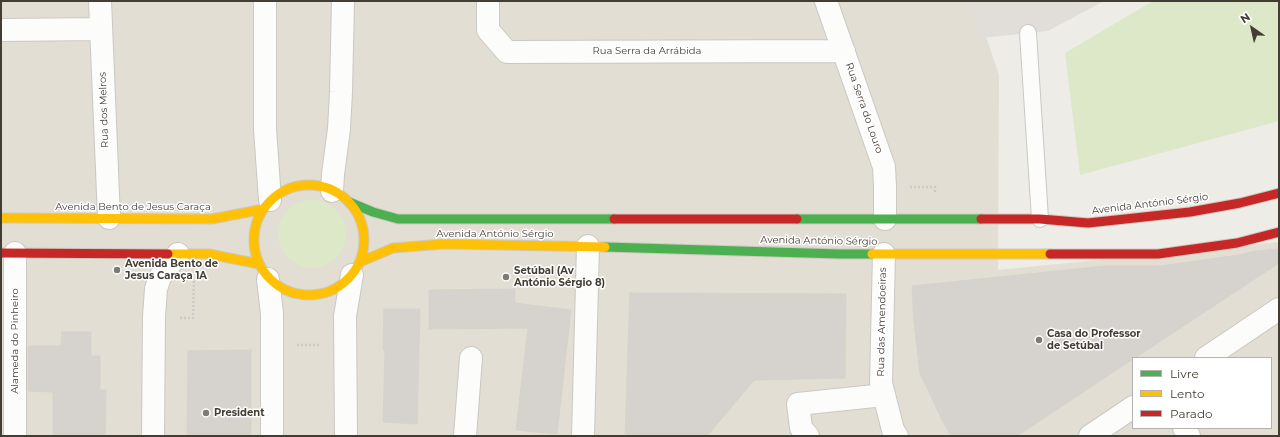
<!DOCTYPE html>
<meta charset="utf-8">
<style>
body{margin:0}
#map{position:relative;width:1280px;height:437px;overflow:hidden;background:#eeece7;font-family:Montserrat,sans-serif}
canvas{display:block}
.frame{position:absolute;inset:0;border:2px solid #433d34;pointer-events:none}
.legend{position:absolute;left:1132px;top:357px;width:140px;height:72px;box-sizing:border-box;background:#fff;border:1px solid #b4b1ae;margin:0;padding:5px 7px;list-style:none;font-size:12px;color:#433d34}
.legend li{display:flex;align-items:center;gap:8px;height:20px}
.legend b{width:20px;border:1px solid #b4b1ae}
.north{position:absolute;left:1232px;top:8px;width:40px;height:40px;-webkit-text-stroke:3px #fff;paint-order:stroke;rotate:326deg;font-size:11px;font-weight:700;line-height:16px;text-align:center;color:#433d34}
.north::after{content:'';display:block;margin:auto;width:14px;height:18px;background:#433d34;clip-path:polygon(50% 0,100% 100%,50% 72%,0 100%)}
</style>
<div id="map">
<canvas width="1280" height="437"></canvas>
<div class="frame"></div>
<ul class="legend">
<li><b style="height:5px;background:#4caf50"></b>Livre</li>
<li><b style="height:5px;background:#ffc107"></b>Lento</li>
<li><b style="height:5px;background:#c62828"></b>Parado</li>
</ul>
<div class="north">N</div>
</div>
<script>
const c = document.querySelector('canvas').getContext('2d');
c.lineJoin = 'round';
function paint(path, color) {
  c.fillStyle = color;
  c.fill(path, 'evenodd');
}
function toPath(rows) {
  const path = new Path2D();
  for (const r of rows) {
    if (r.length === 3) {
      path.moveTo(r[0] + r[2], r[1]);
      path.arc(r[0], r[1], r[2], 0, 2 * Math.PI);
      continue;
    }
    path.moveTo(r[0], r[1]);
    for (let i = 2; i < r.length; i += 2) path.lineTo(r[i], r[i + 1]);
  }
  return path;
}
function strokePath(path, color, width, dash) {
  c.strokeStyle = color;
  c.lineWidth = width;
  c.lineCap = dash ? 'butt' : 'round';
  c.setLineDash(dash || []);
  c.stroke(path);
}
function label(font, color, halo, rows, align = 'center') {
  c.font = font + ' Montserrat,sans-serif';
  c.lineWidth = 3;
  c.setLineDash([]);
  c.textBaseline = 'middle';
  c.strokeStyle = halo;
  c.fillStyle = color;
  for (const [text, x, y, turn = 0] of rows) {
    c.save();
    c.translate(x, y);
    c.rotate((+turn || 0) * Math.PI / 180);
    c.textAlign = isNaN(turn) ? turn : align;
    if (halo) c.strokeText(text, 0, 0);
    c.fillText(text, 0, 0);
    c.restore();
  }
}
paint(toPath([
 [1,1,974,1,999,75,998,270,1279,242,1279,436,1,436],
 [1133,358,1271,358,1271,428,1133,428]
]), '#e2ded4');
paint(toPath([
 [966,1,1104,1,1048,31,981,38]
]), '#e1ddd8');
paint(toPath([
 [1153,1,1279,1,1279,121,1080,175,1065,53],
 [312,234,34]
]), '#dce8c7');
const building = toPath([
 [1279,249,1279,263,1135,358,1133,358,1133,359,1017,436,951,436,942,420,920,373,914,322,912,286,1105,266,1160,266,1239,255,1256,251,1279,249],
 [515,289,515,303,571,310,557,434,516,430,528,328,429,329,429,290,515,289],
 [630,293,846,294,845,378,754,380,707,436,625,436,630,293],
 [384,309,420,309,417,424,383,422,385,350,383,350,384,309],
 [62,332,91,332,91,356,100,356,100,390,106,390,105,436,53,436,53,392,28,391,28,346,61,346,62,332],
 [251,350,251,436,187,436,188,351,251,350]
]);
paint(building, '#d6d3ce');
strokePath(building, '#d6d3cd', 1);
const lane = toPath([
 [1028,33,1040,219]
]);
const street = toPath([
 [100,1,109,218],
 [265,1,265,129,270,200],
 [488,1,488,30,507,52,844,51],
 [826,1,884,167,885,187,885,219],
 [1,30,101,29],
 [332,191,333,174,339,129,341,92,343,1],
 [884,254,881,383,893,430,897,436],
 [268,279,272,314,272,436],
 [1206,358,1279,309],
 [1184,428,1189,436],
 [15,436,15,253],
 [153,436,154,317,156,289,160,277,178,254],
 [346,436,345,316,352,275],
 [465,436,471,358],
 [583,436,588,246],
 [808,436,801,428,798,404,884,395],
 [1090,436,1133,407]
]);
const fast = toPath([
 [349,202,373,212,398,219,614,219],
 [797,219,981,219],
 [605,247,840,254,872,254]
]);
const slow = toPath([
 [309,240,55],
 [1,218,212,219,264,209],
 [168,254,209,254,259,264],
 [872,254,1050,254],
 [360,262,393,248,444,244,605,247]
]);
const jam = toPath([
 [614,219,797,219],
 [981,219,1040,219,1088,223,1190,212,1240,203,1279,193],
 [1,253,168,254],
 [1050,254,1158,254,1237,243,1279,232]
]);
strokePath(lane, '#cac8c3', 18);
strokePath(street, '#cac8c3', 24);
strokePath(fast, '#cdc9be', 11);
strokePath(slow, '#cdc9be', 11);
strokePath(jam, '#cdc9be', 11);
strokePath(toPath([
 [910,187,935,187,935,194],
 [180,318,193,318,194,279],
 [297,345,320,345]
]), '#cccac6', 2.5, [2, 2]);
strokePath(lane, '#fcfcfb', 16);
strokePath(street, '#fcfcfb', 22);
strokePath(fast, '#4caf50', 9);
strokePath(slow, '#ffc107', 9);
strokePath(jam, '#c62828', 9);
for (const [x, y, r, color] of [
 [117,270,4,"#7f7a73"],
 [506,277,4,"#7f7a73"],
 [1039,340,4,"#7f7a73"],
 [206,413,4,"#7f7a73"]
]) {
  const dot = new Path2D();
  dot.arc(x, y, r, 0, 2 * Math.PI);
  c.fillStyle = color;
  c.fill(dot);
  strokePath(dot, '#fff', 1.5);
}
label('10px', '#433d34', '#fff', [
 ["Rua Serra da Arrábida",647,51],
 ["Rua Serra do Louro",864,108,71],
 ["Rua dos Melros",104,110,-92],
 ["Avenida António Sérgio",1150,204,-7],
 ["Avenida Bento de Jesus Caraça",133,207],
 ["Avenida António Sérgio",495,234],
 ["Avenida António Sérgio",819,241,1],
 ["Rua das Amendoeiras",882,322,-89],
 ["Alameda do Pinheiro",15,341,-90]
]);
label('bold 10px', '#433d34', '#fff', [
 ["Avenida Bento de",125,264],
 ["Jesus Caraça 1A",125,276],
 ["Setúbal (Av",514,271],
 ["António Sérgio 8)",514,283],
 ["Casa do Professor",1047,334],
 ["de Setúbal",1047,346],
 ["President",214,413]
], 'left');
</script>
